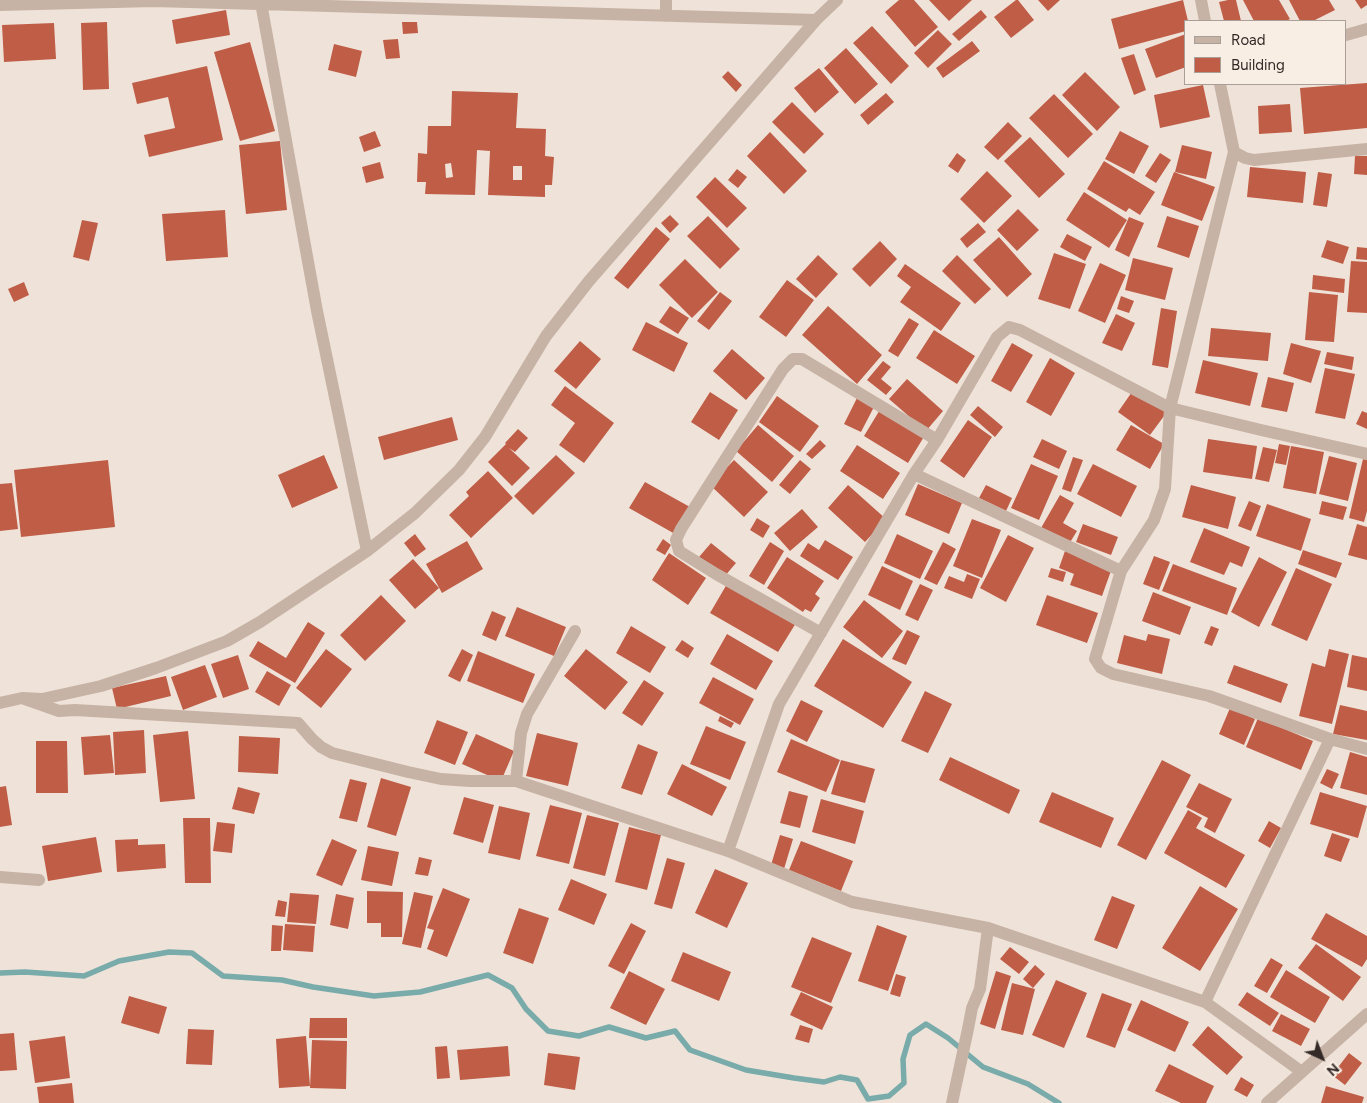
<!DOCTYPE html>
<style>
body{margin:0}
#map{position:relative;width:1367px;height:1103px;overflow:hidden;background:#efe3d9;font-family:Figtree,sans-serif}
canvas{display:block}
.legend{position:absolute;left:1184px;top:20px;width:162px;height:65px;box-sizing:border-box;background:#f8eee4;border:1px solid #a99f98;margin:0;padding:6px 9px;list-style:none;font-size:15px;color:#332926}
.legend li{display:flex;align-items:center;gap:10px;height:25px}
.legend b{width:25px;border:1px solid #a99f98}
.north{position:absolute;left:1297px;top:1033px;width:50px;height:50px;-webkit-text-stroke:4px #f8eee4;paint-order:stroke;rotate:137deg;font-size:14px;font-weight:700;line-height:20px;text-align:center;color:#332926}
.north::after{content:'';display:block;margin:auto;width:18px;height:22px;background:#332926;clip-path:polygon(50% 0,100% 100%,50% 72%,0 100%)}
</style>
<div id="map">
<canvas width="1367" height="1103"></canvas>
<ul class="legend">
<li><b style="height:6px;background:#c7b3a5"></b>Road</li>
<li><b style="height:14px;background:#bf5d47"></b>Building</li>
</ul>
<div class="north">N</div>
</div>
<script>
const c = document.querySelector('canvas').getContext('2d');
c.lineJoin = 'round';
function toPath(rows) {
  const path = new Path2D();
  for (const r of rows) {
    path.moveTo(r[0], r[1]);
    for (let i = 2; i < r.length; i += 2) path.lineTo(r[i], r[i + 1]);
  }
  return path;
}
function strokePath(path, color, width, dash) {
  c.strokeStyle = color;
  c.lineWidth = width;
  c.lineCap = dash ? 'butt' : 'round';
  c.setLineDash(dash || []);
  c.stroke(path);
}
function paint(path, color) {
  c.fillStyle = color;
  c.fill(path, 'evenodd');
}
strokePath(toPath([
 [0,973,25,972,84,976,119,961,169,952,192,953,223,976,282,980,313,987,374,996,420,992,488,975,512,988,526,1009,548,1031,579,1036,609,1027,646,1038,675,1031,690,1050,746,1070,794,1078,824,1082,840,1077,857,1080,868,1099,889,1096,904,1083,903,1059,910,1035,926,1024,948,1038,983,1067,1028,1084,1059,1103]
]), '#79abaa', 5.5);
paint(toPath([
 [899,0,914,0,938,27,915,47,885,12],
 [929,0,972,0,949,21],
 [1016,0,1018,0,1034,20,1011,38,994,17],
 [1038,0,1060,0,1048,11],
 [1183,0,1188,21,1186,21,1186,31,1119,49,1111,19],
 [1228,0,1236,0,1241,21,1224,21,1219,2],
 [1243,0,1279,0,1290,19,1286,21,1254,21],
 [1289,0,1329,0,1335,10,1313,21,1300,21],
 [1355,0,1367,0,1367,5,1361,9],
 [226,10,230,35,176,44,172,20],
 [981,10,987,17,959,41,952,34],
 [107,22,109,89,83,90,81,23],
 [402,22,417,22,418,33,403,34],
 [54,23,56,59,4,62,2,25],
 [872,26,909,66,891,84,853,43],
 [938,30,952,44,928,68,914,53],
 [1186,34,1186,67,1156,78,1145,49],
 [398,39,400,58,386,59,383,40],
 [972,41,980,51,943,78,936,68],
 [250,42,275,131,240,141,214,52],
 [334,44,362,51,356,77,328,70],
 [846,48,878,84,855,104,824,68],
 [1134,54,1146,90,1134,95,1121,58],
 [207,66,223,140,149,157,144,135,175,128,168,97,137,104,132,83],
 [819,68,839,92,815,113,794,88],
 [728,71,742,85,736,92,722,77],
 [1085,72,1120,107,1097,131,1062,95],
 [1367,83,1367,128,1304,134,1300,88],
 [1203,85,1210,117,1160,128,1154,95],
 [452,91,518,93,516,128,546,129,545,156,554,157,552,185,545,185,545,197,488,195,490,151,477,150,475,195,425,194,426,182,417,182,418,153,427,154,428,126,451,126],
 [451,163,453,177,446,178,445,164],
 [513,166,522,166,522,180,513,180],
 [886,93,894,102,868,125,860,115],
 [1054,94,1093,134,1068,158,1029,118],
 [792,102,824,134,804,154,772,122],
 [1290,104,1292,132,1259,134,1258,106],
 [1008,122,1022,136,998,160,984,147],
 [375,131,381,146,364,152,359,137],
 [1120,131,1149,146,1134,174,1105,159],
 [770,132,807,171,784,194,747,156],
 [1030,137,1065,174,1039,198,1004,161],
 [280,141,287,210,246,214,239,145],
 [1182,145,1212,152,1206,179,1175,172],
 [957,153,966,160,958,173,948,166],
 [1160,153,1171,160,1156,183,1145,176],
 [1355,156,1367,156,1367,175,1354,174],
 [1104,161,1155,192,1140,215,1129,208,1126,212,1087,189],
 [380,162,384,178,366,183,362,167],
 [1250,167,1306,172,1303,203,1247,197],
 [737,169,747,177,738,188,728,180],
 [987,171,1012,196,984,223,960,199],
 [1174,172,1215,187,1202,221,1161,205],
 [1318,172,1332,174,1327,207,1313,205],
 [715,177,747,208,727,228,696,197],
 [1084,192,1127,220,1109,248,1066,220],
 [1018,209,1039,230,1017,251,997,230],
 [225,210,228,257,166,261,162,214],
 [670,215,679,224,670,233,661,223],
 [708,216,740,249,720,269,687,236],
 [1167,216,1199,226,1189,258,1157,247],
 [1129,217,1144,223,1129,257,1115,250],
 [82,220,98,223,89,261,73,257],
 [978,223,986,232,967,248,960,239],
 [656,227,670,239,628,289,614,278],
 [1067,234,1092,247,1085,261,1060,247],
 [999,237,1032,274,1007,297,973,260],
 [1327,240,1349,247,1343,264,1321,257],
 [880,241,897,259,870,287,852,269],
 [1357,247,1367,248,1367,260,1356,259],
 [1054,253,1086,264,1070,309,1038,299],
 [818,255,838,274,816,298,796,279],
 [957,255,991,289,975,304,942,271],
 [1133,258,1173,268,1165,300,1125,290],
 [685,259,718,292,692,318,659,285],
 [1351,261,1367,262,1367,313,1347,312],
 [1100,263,1126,275,1105,323,1078,311],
 [905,264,961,303,941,331,900,302,911,287,897,276],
 [1313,275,1345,279,1344,293,1312,289],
 [787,280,814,300,786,337,759,317],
 [24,282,29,295,14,302,8,289],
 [720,292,732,301,709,330,697,321],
 [1309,292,1338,295,1334,342,1305,340],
 [1121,296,1134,301,1129,313,1117,309],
 [670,306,689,318,678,334,659,322],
 [828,306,882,355,857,384,802,335],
 [1161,308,1177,311,1168,368,1152,365],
 [1116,314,1135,323,1122,351,1102,343],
 [909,318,919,324,898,357,888,351],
 [646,322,688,343,674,372,632,350],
 [1211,328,1271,333,1268,361,1208,356],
 [934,330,975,356,957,384,916,358],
 [580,341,601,359,576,389,554,371],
 [1012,343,1033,355,1011,392,991,381],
 [1291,343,1321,351,1311,383,1283,374],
 [732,349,765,378,746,400,713,371],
 [1327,352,1354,357,1352,370,1324,364],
 [1050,358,1075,373,1051,416,1026,402],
 [1203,360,1258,373,1250,406,1195,393],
 [883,361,891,367,881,379,892,388,886,395,867,380],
 [1325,368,1355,374,1345,419,1315,413],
 [1268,377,1294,383,1287,412,1261,407],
 [907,379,943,411,926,431,889,399],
 [565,386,614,423,584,463,559,445,575,423,551,405],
 [1134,389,1167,412,1150,435,1118,412],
 [710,392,738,410,719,440,691,422],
 [777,396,819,426,800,452,759,422],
 [858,396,875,405,861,432,844,424],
 [978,406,1003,427,995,437,970,415],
 [881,408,925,435,908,463,864,436],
 [1362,411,1367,413,1367,429,1356,424],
 [452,417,458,440,384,460,378,437],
 [968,420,992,437,964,478,940,461],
 [758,425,794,456,772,482,736,451],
 [1131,425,1164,444,1150,469,1116,450],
 [518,429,528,438,515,452,509,448,530,468,512,486,488,462,506,444,505,443],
 [1042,439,1067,451,1059,469,1033,457],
 [1208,439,1257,446,1252,479,1203,472],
 [820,440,826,446,812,459,806,454],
 [1279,444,1290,446,1286,465,1275,463],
 [857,445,900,473,883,499,840,471],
 [1291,446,1324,452,1316,494,1283,488],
 [1263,447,1277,450,1269,482,1255,479],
 [324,455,338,488,292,508,278,475],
 [556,455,575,473,533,515,514,496],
 [1329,456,1357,463,1348,501,1319,494],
 [1073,457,1083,460,1071,492,1062,489],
 [1363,459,1367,460,1367,511,1364,522,1349,518],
 [108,460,115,527,21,537,14,470],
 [734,460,768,492,744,517,710,485],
 [800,460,811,469,790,494,779,485],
 [1031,464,1058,476,1039,520,1011,508],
 [1093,464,1137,486,1121,517,1077,494],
 [488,471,513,498,471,538,449,515,469,496,466,492],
 [645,482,690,507,675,534,629,508],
 [12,483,18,529,0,531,0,484],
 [918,484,962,503,949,534,905,515],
 [848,485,886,519,865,542,828,508],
 [986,485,1012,498,1006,511,979,498],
 [1191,485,1236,497,1228,529,1182,517],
 [1060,495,1074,503,1063,523,1077,531,1069,544,1041,528],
 [1249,501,1261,506,1251,531,1238,526],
 [1322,501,1347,507,1343,520,1319,514],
 [1267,504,1311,519,1301,551,1256,536],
 [802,509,818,527,790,551,774,533],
 [757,518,770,526,763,538,750,530],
 [972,519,1001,530,982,578,953,566],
 [1083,524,1118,537,1111,555,1076,542],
 [1357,524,1367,527,1367,560,1348,555],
 [1204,528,1250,547,1242,567,1230,562,1224,575,1190,562],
 [415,534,426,549,415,557,404,543],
 [897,534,933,551,920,579,884,563],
 [1008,535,1034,548,1006,602,980,588],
 [663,539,671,545,665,555,656,550],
 [825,540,853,557,838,580,800,556,808,543,819,550],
 [467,541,483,569,442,593,426,564],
 [770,542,784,551,764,585,749,576],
 [943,542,956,549,937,585,924,579],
 [711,543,736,563,724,577,699,557],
 [1303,550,1342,563,1336,578,1298,564],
 [1065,551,1112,568,1102,596,1070,585,1074,574,1059,568],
 [669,553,706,578,688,605,652,580],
 [1154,556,1170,562,1159,590,1143,584],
 [787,557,824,581,815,594,820,598,811,612,805,609,803,612,767,588],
 [1259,557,1287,572,1259,627,1231,612],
 [413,559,439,588,415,609,389,580],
 [1173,564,1237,588,1227,615,1162,591],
 [882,566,913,581,900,610,868,595],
 [1051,568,1066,572,1063,582,1048,577],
 [1296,568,1332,584,1307,641,1271,625],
 [967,574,980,579,972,599,944,588,949,576,964,582],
 [727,584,796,623,778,652,710,613],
 [920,584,933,590,918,621,905,615],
 [1153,592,1191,607,1180,635,1142,621],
 [381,595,406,621,365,661,340,635],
 [1047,595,1098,613,1087,643,1036,625],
 [864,600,903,631,882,658,843,627],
 [517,607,566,627,554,656,505,636],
 [492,611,506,617,496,641,482,635],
 [308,622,325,633,295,683,249,656,258,641,286,658],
 [631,626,666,647,650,673,616,653],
 [1211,626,1219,629,1212,646,1204,643],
 [907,630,920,636,906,665,892,659],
 [727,634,773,661,756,690,710,664],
 [1148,634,1170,639,1162,674,1117,663,1124,635,1146,641],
 [843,639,912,682,883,728,814,686],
 [682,640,694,648,688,658,675,650],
 [326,649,352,669,321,708,296,688],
 [462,649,473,655,460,682,448,676],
 [586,649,628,682,605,710,564,676],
 [1329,649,1349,654,1332,724,1299,716,1312,663,1325,667],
 [478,651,535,674,523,703,467,681],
 [238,655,249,689,223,698,211,664],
 [1352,655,1367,658,1367,691,1347,687],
 [205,665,217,697,183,710,171,677],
 [1234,665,1288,684,1281,703,1227,683],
 [267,671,291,685,279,706,255,692],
 [166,676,171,696,117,709,112,688],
 [713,677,754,699,740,725,699,703],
 [644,680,664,693,642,726,622,713],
 [925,691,952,704,928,753,901,741],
 [801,700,823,711,807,742,786,731],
 [1340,705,1367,711,1367,740,1333,734],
 [1230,708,1255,719,1244,745,1219,734],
 [720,716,734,723,731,728,718,721],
 [1258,718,1313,741,1301,770,1246,747],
 [437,720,468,732,455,765,424,753],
 [706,726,746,742,730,780,690,764],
 [144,730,146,773,115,775,113,732],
 [188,731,195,799,160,802,153,735],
 [537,733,578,743,568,786,526,776],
 [476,734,514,751,501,781,462,764],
 [110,735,114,773,84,775,81,737],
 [239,736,280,738,278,774,238,772],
 [791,739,840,760,826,792,777,772],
 [36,741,67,741,68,793,36,793],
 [638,744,658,752,642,795,621,788],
 [1350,752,1367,757,1367,795,1340,788],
 [950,757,1020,790,1009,814,939,780],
 [841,760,875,769,865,803,831,794],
 [1162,760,1191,775,1146,860,1117,845],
 [682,764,727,787,712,816,667,794],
 [1327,769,1339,774,1332,789,1320,783],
 [381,778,411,787,396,836,367,827],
 [350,779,367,783,357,822,339,818],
 [1199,783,1232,799,1215,833,1204,827,1208,818,1186,807],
 [6,786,12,825,0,827,0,787],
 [238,787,260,793,254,814,232,809],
 [789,791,808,796,800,828,780,823],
 [1052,792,1114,818,1101,848,1039,822],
 [1320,792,1367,806,1358,838,1310,824],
 [464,797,494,805,483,843,453,834],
 [821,799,864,811,855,844,812,832],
 [550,805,582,813,569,864,536,856],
 [499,806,530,813,520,860,488,853],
 [1188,810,1202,818,1196,828,1245,855,1226,888,1164,853],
 [587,815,619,823,605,876,573,868],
 [183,818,210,818,211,883,185,883],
 [1269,821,1281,828,1270,848,1258,841],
 [217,822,235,824,232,853,213,851],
 [629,827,661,835,647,890,615,882],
 [1332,833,1350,839,1341,862,1324,856],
 [780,835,793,839,784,869,771,865],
 [96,837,102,872,48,881,42,846],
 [138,839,138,845,165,844,166,868,117,872,115,840],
 [332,839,357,850,342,886,316,875],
 [801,841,853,861,841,891,789,870],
 [368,846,399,852,392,886,361,880],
 [419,857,432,860,428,876,415,874],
 [667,858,685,863,672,909,654,904],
 [715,869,748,883,727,928,695,913],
 [571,879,607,894,594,925,558,910],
 [1200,886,1238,909,1200,971,1162,948],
 [443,888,470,899,447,957,427,949,434,930,427,928],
 [367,891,403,892,402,937,381,937,381,923,367,923],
 [414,892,433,896,421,948,402,944],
 [290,893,319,895,316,924,287,922],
 [336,894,354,898,348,929,330,925],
 [1112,896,1135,905,1117,949,1094,940],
 [278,900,287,902,285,917,275,916],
 [519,908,549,918,533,964,503,953],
 [1326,913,1367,936,1367,959,1362,967,1311,939],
 [631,923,646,931,624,974,608,966],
 [285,924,315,926,313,952,283,950],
 [272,925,283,926,281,951,271,951],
 [877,925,907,936,888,991,858,981],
 [812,937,852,953,831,1003,791,987],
 [1316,944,1361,977,1343,1001,1298,968],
 [1010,947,1029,962,1019,974,1000,959],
 [683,952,731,972,719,1001,671,981],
 [1271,958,1283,965,1267,993,1254,986],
 [1035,965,1045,974,1033,988,1023,979],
 [1286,970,1330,997,1315,1023,1270,997],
 [629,971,665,989,646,1025,610,1008],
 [996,971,1011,976,995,1029,980,1024],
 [896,974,906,977,900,997,890,994],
 [1056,980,1087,993,1064,1048,1032,1035],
 [1012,983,1035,989,1023,1035,1001,1030],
 [801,992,833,1007,822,1030,790,1015],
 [1247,992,1279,1013,1270,1026,1238,1005],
 [1102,993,1132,1004,1115,1048,1086,1037],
 [129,996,167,1007,159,1034,121,1023],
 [1141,1000,1189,1022,1175,1052,1127,1030],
 [1281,1014,1310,1029,1301,1046,1272,1031],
 [310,1018,347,1018,347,1038,309,1038],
 [800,1025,813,1029,809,1043,795,1039],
 [1208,1026,1243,1057,1227,1075,1192,1045],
 [188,1029,214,1030,212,1065,186,1064],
 [14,1033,17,1070,0,1071,0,1034],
 [65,1036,70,1078,35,1083,29,1041],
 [306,1036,310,1086,279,1088,276,1039],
 [312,1040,347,1041,346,1089,310,1088],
 [447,1046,450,1078,437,1079,435,1047],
 [508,1046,510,1076,460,1080,457,1050],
 [548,1053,580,1057,575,1090,544,1085],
 [1349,1053,1362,1063,1345,1085,1332,1075],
 [1169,1064,1214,1086,1206,1103,1181,1103,1155,1091],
 [1241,1077,1254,1085,1247,1097,1234,1090],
 [72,1083,74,1103,39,1103,37,1087],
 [1326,1086,1364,1097,1362,1103,1321,1103]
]), '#bf5d47');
strokePath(toPath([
 [1201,0,1205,21],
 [261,3,317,311,367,551],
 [0,5,154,1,816,20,837,0],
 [666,16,666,0],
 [1346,35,1367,29],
 [1220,84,1234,152,1245,158,1254,160,1367,149],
 [1234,152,1170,408,1165,489,1154,520,1121,571,1095,659,1101,668,1113,674,1209,696,1330,739,1367,749],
 [914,474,1121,571],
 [821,633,716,574,679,551,676,540,681,529,783,369,793,359,802,359,937,440],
 [22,698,59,711,75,710,298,723,312,739,321,747,332,753,408,772,441,779,470,781,516,781,728,851,852,902,988,928,1205,1002,1302,1072],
 [0,703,22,698,42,699,101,686,156,668,227,641,260,622,367,551,415,513,459,470,485,437,546,336,589,281,816,20],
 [516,781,521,733,527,714,575,631],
 [728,851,779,704,914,474,937,440,997,337,1009,327,1020,330,1170,408,1261,430,1367,454],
 [0,877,39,880],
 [1205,1002,1330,739],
 [952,1103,968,1029,972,1008,980,989,988,928],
 [1267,1103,1367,1014]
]), '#c7b3a5', 12);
</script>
